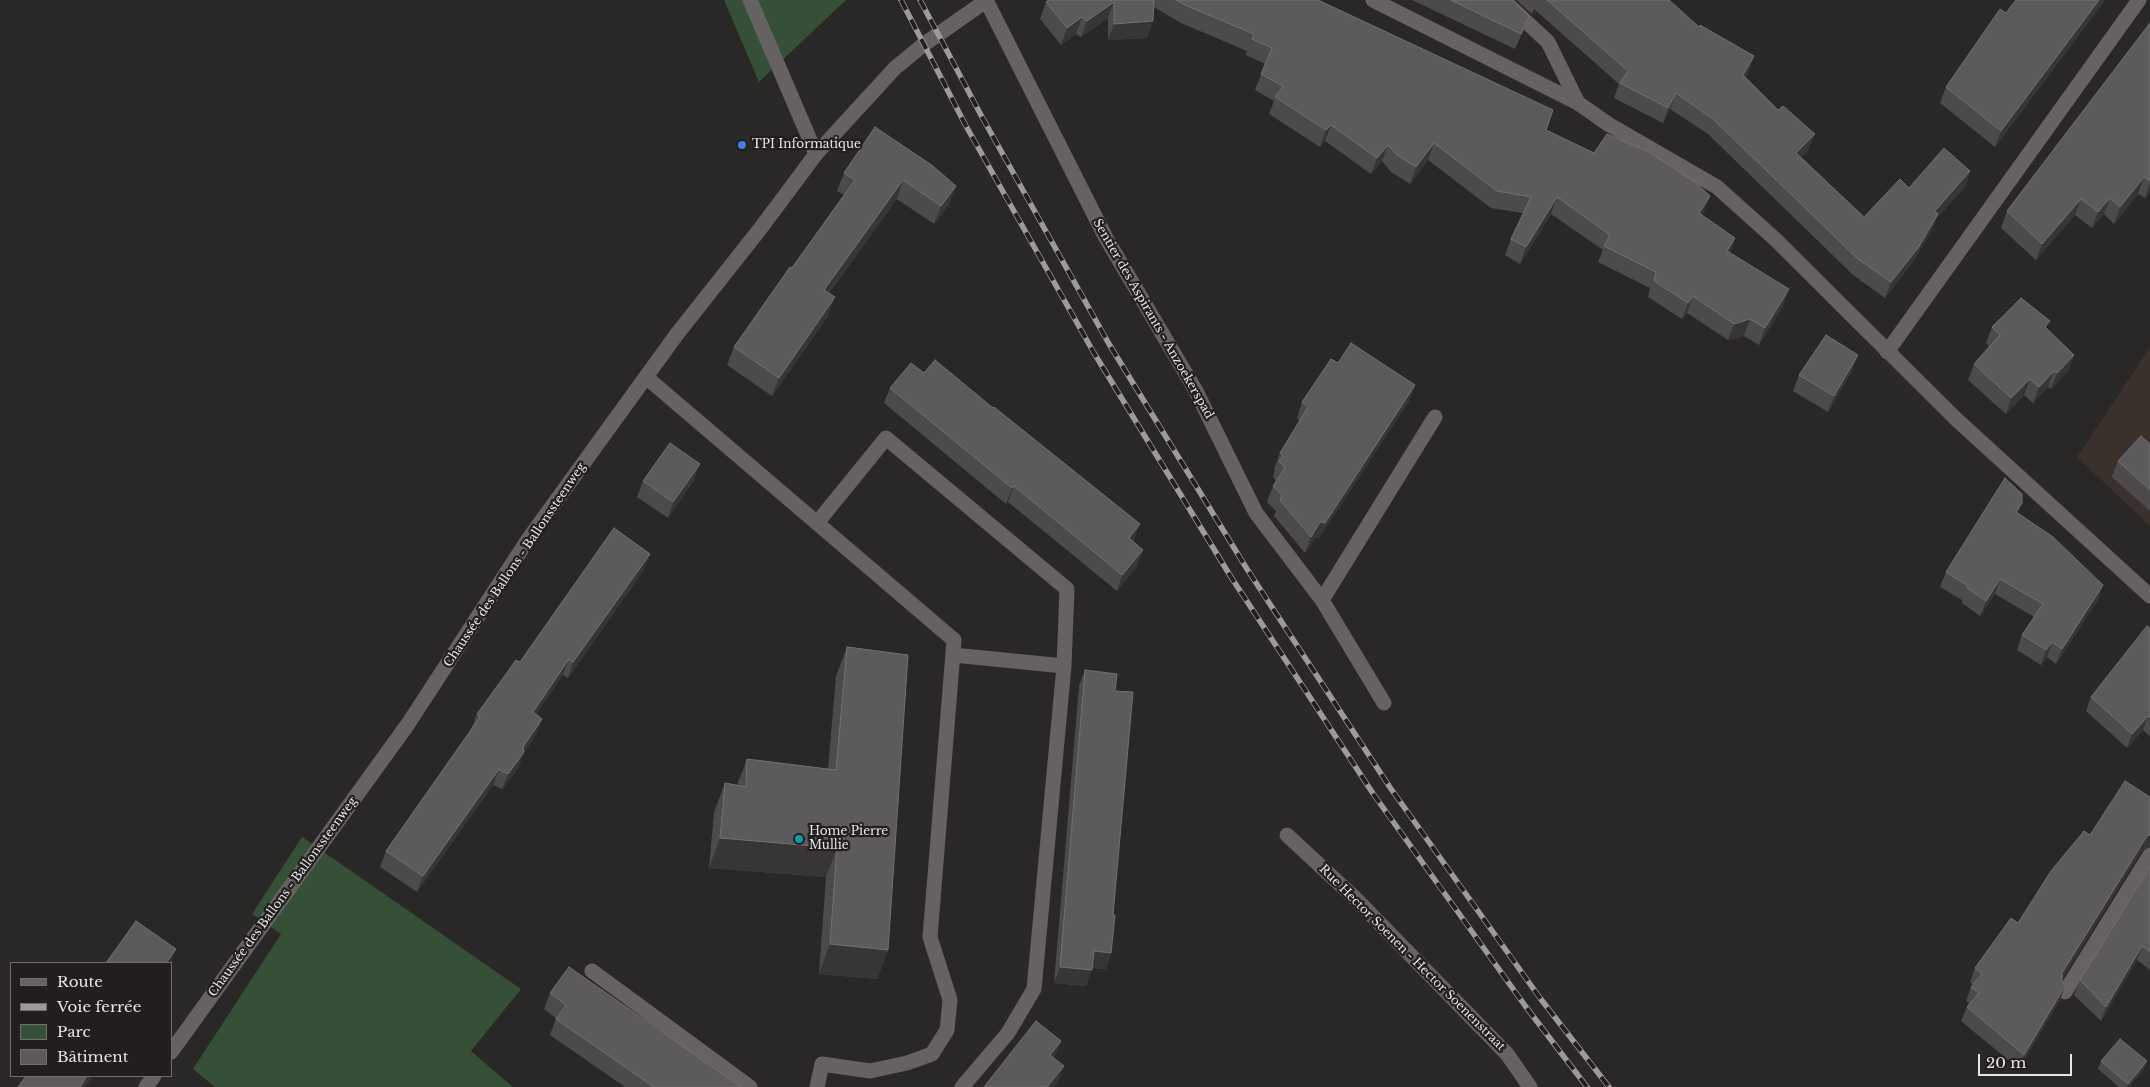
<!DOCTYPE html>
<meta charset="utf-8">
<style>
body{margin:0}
#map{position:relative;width:2150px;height:1087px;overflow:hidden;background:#2a2826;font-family:"Libre Baskerville",serif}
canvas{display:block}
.legend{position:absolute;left:10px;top:962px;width:162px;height:115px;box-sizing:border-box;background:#211e1d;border:1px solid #706e6d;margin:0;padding:6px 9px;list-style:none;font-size:15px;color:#e7e5e4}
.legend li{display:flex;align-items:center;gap:10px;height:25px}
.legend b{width:25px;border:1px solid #706e6d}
.scale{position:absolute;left:1978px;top:1054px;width:94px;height:22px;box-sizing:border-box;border:2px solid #e7e5e4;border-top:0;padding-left:6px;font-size:15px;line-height:18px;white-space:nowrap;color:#e7e5e4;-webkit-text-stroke:4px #211e1d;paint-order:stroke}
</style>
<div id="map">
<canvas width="2150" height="1087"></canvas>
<ul class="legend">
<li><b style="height:6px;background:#656261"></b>Route</li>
<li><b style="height:6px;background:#9d9b9a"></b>Voie ferrée</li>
<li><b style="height:14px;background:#364f37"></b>Parc</li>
<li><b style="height:14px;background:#5d5a5b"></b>Bâtiment</li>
</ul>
<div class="scale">20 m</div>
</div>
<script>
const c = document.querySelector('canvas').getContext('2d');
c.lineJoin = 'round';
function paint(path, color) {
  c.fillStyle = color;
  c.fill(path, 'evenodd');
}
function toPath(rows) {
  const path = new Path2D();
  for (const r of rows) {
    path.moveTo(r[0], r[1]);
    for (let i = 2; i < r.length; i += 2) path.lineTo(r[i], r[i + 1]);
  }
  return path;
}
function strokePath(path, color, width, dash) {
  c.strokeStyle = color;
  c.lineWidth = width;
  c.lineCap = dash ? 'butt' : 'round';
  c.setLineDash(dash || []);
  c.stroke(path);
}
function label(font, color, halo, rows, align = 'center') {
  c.font = font + ' "Libre Baskerville",serif';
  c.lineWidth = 4.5;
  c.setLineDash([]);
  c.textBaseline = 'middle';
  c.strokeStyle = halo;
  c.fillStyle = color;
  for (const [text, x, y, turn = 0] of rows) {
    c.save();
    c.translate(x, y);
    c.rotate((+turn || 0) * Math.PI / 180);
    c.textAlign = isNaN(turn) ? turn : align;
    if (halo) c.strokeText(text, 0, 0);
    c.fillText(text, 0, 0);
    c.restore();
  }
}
paint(toPath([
 [2150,347,2150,526,2077,457]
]), '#3a312d');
paint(toPath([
 [724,0,846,0,759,82],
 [302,837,521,989,471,1051,513,1087,215,1087,193,1069,281,934,252,914]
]), '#364f37');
strokePath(toPath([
 [750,0,816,154],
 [986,0,1106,238,1196,391,1256,513,1322,600,1384,703],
 [1373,0,1578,103,1608,124,1717,187,1775,239,1956,419,2150,596],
 [1503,0,1548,42,1578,103],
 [1887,352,2139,0],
 [646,377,954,640,930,937,950,1000,947,1030,932,1054,907,1063,870,1071,822,1064,817,1087],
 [817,523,886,438,1067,589,1064,666,1034,989,1008,1033,962,1087],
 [1322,600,1435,417],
 [953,655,1064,666],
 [1287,835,1357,900,1507,1054,1530,1087],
 [592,971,750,1087],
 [2065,992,2150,855],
 [171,1052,408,724,527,541,677,334,760,229,816,154,895,68,923,45,987,0],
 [146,1087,154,1076]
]), '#656261', 15);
const rail = toPath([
 [901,0,966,126,1094,353,1231,577,1374,795,1526,1007,1587,1087],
 [920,0,982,117,1109,344,1247,569,1389,786,1540,998,1609,1087]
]);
strokePath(rail, '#9d9b9a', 5.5);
strokePath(rail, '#211e1d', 4, [11]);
paint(toPath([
 [1049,0,1318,0,1546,130,1704,212,1702,215,1735,238,1730,253,1783,306,1759,345,1744,336,1728,340,1687,313,1682,319,1648,297,1650,288,1598,262,1603,250,1551,214,1520,264,1505,255,1511,239,1523,213,1491,208,1428,160,1410,184,1391,172,1382,161,1371,174,1325,141,1320,147,1269,114,1274,101,1255,90,1265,64,1246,55,1247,51,1181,23,1154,7,1147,38,1108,40,1108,18,1081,37,1076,34,1061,45,1040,19,1046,2],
 [1412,0,1512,0,1523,32,1515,49],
 [1516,0,1669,0,1749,72,1745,77,1809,149,1801,157,1864,217,1909,188,1970,171,1965,187,1936,219,1932,230,1912,263,1885,298,1853,275,1708,134,1670,109,1663,123,1614,98,1619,84,1534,9,1532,14],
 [2016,0,2105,0,1995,147,1940,103,1946,87,2006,13],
 [2150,23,2150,191,2145,198,2138,194,2114,224,2104,214,2092,228,2075,215,2036,260,2001,228,2007,211],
 [844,173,956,186,949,204,934,224,897,199,829,293,828,316,772,396,727,365,734,347,844,195,837,191],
 [1992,327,2047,329,2074,355,2068,371,2051,389,2048,387,2033,403,2024,395,2006,414,1968,380,1974,364,1989,346,1986,343],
 [1338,363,1415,385,1409,401,1319,538,1315,538,1305,553,1274,516,1276,511,1267,502,1273,486,1276,481,1273,477,1275,470,1274,469,1280,453,1300,421,1297,418,1302,402],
 [1852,371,1828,412,1793,391,1799,375],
 [890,388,1134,540,1133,541,1137,566,1117,591,1008,502,1006,504,884,403],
 [2150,444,2150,511,2112,477,2118,461],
 [694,480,668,518,637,497,643,481],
 [2019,514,2103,585,2098,600,2056,664,2047,657,2041,665,2017,650,2022,635,2034,617,1995,594,1980,616,1962,603,1962,600,1940,587,1946,572],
 [644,570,568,678,563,675,536,714,542,719,536,735,524,752,518,768,502,789,493,785,417,892,380,867,386,851,471,730,477,714,520,662],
 [2150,628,2150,736,2143,730,2127,748,2086,711,2091,697],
 [847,647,888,950,877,979,819,974,826,877,709,868,714,812,725,783,737,785,747,759,828,769,836,676],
 [1085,670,1115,691,1113,915,1111,953,1106,969,1092,968,1086,986,1054,983,1079,686],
 [2150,797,2150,846,2142,850,2062,979,2062,982,2065,986,2060,1000,2019,1069,1961,1021,1967,1007,1969,1003,1966,1001,1971,987,1973,985,1970,982,1975,968,2018,923,2090,835],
 [2150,867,2150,970,2137,960,2101,1021,2074,995,2080,980],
 [550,993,741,1087,625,1087,550,1035,556,1018,544,1009],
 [2101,1061,2144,1069,2129,1087,2119,1087,2098,1069]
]), '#4d4a4b');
paint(toPath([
 [2099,0,2105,0,1995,147,2001,131],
 [1114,2,1108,18,1081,37,1087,21],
 [1529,16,1523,32,1515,49,1521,34],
 [1082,17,1076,34,1061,45,1067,28],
 [1153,21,1147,38,1108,40,1114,24],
 [1754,56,1749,72,1738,91,1743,75],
 [1676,93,1670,109,1663,123,1668,108],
 [1331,125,1325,141,1320,147,1326,130],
 [1815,134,1809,149,1790,168,1796,153],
 [1434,143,1428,160,1410,184,1416,167],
 [1388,145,1382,161,1371,174,1377,158],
 [1970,171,1965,187,1936,219,1932,230,1912,263,1885,298,1891,282,1935,211],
 [2144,177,2138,194,2114,224,2120,207],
 [903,180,897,199,817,309,824,290],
 [2150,183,2150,191,2145,198],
 [956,186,949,204,934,224,941,206],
 [1710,196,1704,212,1693,229,1699,213],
 [1557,197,1551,214,1520,264,1526,247],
 [2110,198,2104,214,2092,228,2098,212],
 [2081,199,2075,215,2036,260,2042,244],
 [1735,238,1729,255,1727,251],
 [1789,289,1783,306,1759,345,1765,328],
 [1693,296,1687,313,1682,319,1688,303],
 [835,297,828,316,772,396,779,378],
 [1750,319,1744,336,1728,340,1734,324],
 [1858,355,1852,371,1828,412,1834,396],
 [2074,355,2068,371,2051,389,2057,373],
 [2054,371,2048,387,2033,403,2039,387],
 [2030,379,2024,395,2006,414,2011,398],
 [1415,385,1409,401,1319,538,1315,538,1305,553,1311,537,1320,522],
 [700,464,694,480,668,518,673,502],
 [1014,486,1008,502,1006,504,1012,488],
 [2022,503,2017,518,2016,512],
 [1140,524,1134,540,1123,554,1129,538],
 [1143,550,1137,566,1117,591,1122,575],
 [650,554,644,570,568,678,573,662],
 [2000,579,1995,594,1980,616,1986,601],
 [2103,585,2098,600,2056,664,2062,649],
 [2052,642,2047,657,2041,665,2046,650],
 [569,659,563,675,527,728,533,712],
 [2148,716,2143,730,2127,748,2132,734],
 [542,719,536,735,523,754,524,752,518,768,502,789,508,774,523,747],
 [499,769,493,785,417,892,423,876],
 [2150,835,2150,846,2142,850,2057,987,2062,973,2147,836],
 [720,838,837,848,826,877,709,868],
 [830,944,888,950,877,979,819,974],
 [2142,946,2137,960,2101,1021,2106,1007],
 [176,949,171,963,166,963],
 [1094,951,1111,953,1106,969,1088,967],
 [1060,967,1092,970,1086,986,1054,983],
 [2065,986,2060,1000,2019,1069,2024,1055],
 [1061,1041,1055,1057,1044,1071,1050,1055],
 [2147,1061,2144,1069,2129,1087,2127,1087,2128,1084],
 [1064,1066,1058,1082,1054,1087,1047,1087],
 [87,1076,93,1076,85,1087,80,1087]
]), '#383535');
const building = toPath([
 [1049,0,1154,0,1153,21,1114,24,1114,2,1087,21,1082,17,1067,28,1046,2,1049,0],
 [1176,0,1318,0,1553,110,1546,130,1594,153,1607,134,1649,152,1695,182,1710,196,1699,213,1735,238,1727,251,1789,289,1765,328,1750,319,1734,324,1693,296,1688,303,1654,281,1656,272,1604,246,1610,235,1557,197,1526,247,1511,239,1531,197,1497,191,1434,143,1416,167,1397,155,1388,145,1377,158,1331,125,1326,130,1275,97,1283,86,1261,74,1272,48,1252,39,1254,34,1187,6,1176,0],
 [1451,0,1512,0,1529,16,1521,34,1451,0],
 [1547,0,1669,0,1699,27,1700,25,1754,56,1743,75,1778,110,1783,106,1815,134,1796,153,1864,217,1900,179,1909,188,1944,148,1970,171,1935,211,1938,214,1918,248,1891,282,1858,259,1713,119,1676,93,1668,108,1620,83,1628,71,1547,0],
 [2016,0,2099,0,2001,131,1946,87,2000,9,2006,13,2016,0],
 [2150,23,2150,181,2144,177,2120,207,2110,198,2098,212,2081,199,2042,244,2007,211,2150,23],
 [875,127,933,166,956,186,941,206,903,180,824,290,835,297,779,378,734,347,790,267,792,268,855,180,844,173,875,127],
 [2021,298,2050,321,2045,327,2074,355,2057,373,2054,371,2039,387,2030,379,2011,398,1974,364,2000,335,1992,327,2021,298],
 [1826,335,1858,355,1834,396,1799,375,1826,335],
 [1351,343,1415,385,1325,523,1320,522,1311,537,1280,500,1282,495,1273,486,1285,468,1279,461,1283,456,1280,453,1308,407,1302,402,1331,359,1338,363,1351,343],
 [935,360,993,408,994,407,1140,524,1129,538,1143,550,1122,575,1014,486,1012,488,890,388,911,363,924,373,935,360],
 [2141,436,2150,444,2150,490,2118,461,2141,436],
 [670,443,700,464,673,502,643,481,670,443],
 [2005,478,2022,494,2022,503,2016,512,2053,537,2103,585,2062,649,2052,642,2046,650,2022,635,2043,604,2000,579,1986,601,1967,588,1968,586,1946,572,2005,478],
 [614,528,650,554,573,662,569,659,533,712,542,719,523,747,524,752,508,774,499,769,423,876,386,851,480,717,477,714,516,660,520,662,614,528],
 [2147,626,2150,628,2150,717,2148,716,2132,734,2091,697,2147,626],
 [847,647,908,655,888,950,830,944,837,848,720,838,725,783,746,787,747,759,836,770,847,647],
 [1085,670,1117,674,1115,691,1133,692,1113,915,1115,915,1111,953,1094,951,1092,970,1060,967,1085,670],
 [2125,781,2150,797,2150,835,2147,836,2062,973,2062,982,2065,986,2024,1055,1967,1007,1979,993,1971,987,1982,974,1975,968,2011,918,2018,923,2051,871,2084,831,2090,835,2125,781],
 [2150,867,2150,952,2142,946,2106,1007,2080,980,2150,867],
 [136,921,176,949,166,963,106,963,136,921],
 [569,967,741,1087,654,1087,556,1019,566,1005,550,993,569,967],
 [1036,1021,1061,1041,1050,1055,1064,1066,1047,1087,984,1087,1036,1021],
 [2120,1039,2147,1061,2128,1084,2101,1061,2120,1039],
 [26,1076,87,1076,80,1087,18,1087,26,1076]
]);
paint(building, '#5d5a5b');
strokePath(building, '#737070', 1);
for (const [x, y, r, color] of [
 [742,145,5,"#3f7fe0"],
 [799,839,5,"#0f9aa8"]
]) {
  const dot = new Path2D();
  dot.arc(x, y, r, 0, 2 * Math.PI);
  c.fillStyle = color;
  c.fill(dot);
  strokePath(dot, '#211e1d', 2);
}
label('12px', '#e7e5e4', '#211e1d', [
 ["TPI Informatique",752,145],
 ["Home Pierre",809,832],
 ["Mullie",809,846]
], 'left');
label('12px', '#e7e5e4', '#211e1d', [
 ["Sentier des Aspirants - Anzoekerspad",1153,319,60],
 ["Chaussée des Ballons - Ballonssteenweg",515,565,-56],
 ["Chaussée des Ballons - Ballonssteenweg",283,897,-54],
 ["Rue Hector Soenen - Hector Soenenstraat",1412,958,45]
]);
</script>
